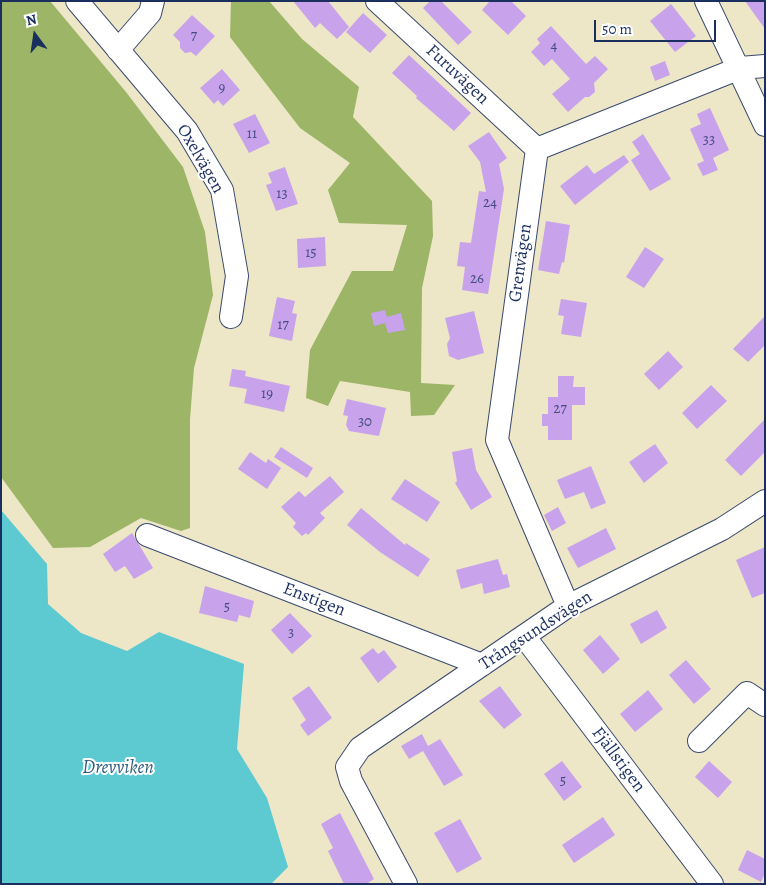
<!DOCTYPE html>
<meta charset="utf-8">
<style>
body{margin:0}
#map{position:relative;width:766px;height:885px;overflow:hidden;background:#ede6c7;font-family:Alegreya,serif}
canvas{display:block}
.frame{position:absolute;inset:0;border:2px solid #1b2f5e;pointer-events:none}
.north{position:absolute;left:10px;top:10px;width:50px;height:50px;-webkit-text-stroke:4px #fff;paint-order:stroke;rotate:346deg;font-size:14px;font-weight:700;line-height:20px;text-align:center;color:#1b2f5e}
.north::after{content:'';display:block;margin:auto;width:18px;height:22px;background:#1b2f5e;clip-path:polygon(50% 0,100% 100%,50% 72%,0 100%)}
.scale{position:absolute;left:594px;top:20px;width:122px;height:22px;box-sizing:border-box;border:2px solid #1b2f5e;border-top:0;padding-left:6px;font-size:15px;line-height:18px;white-space:nowrap;color:#1b2f5e;-webkit-text-stroke:4px #fff;paint-order:stroke}
</style>
<div id="map">
<canvas width="766" height="885"></canvas>
<div class="frame"></div>
<div class="north">N</div>
<div class="scale">50 m</div>
</div>
<script>
const c = document.querySelector('canvas').getContext('2d');
c.lineJoin = 'round';
function paint(path, color) {
  c.fillStyle = color;
  c.fill(path, 'evenodd');
}
function toPath(rows) {
  const path = new Path2D();
  for (const r of rows) {
    path.moveTo(r[0], r[1]);
    for (let i = 2; i < r.length; i += 2) path.lineTo(r[i], r[i + 1]);
  }
  return path;
}
function strokePath(path, color, width, dash) {
  c.strokeStyle = color;
  c.lineWidth = width;
  c.lineCap = dash ? 'butt' : 'round';
  c.setLineDash(dash || []);
  c.stroke(path);
}
function label(font, color, halo, rows, align = 'center') {
  c.font = font + ' Alegreya,serif';
  c.lineWidth = 4;
  c.setLineDash([]);
  c.textBaseline = 'middle';
  c.strokeStyle = halo;
  c.fillStyle = color;
  for (const [text, x, y, turn = 0] of rows) {
    c.save();
    c.translate(x, y);
    c.rotate((+turn || 0) * Math.PI / 180);
    c.textAlign = isNaN(turn) ? turn : align;
    if (halo) c.strokeText(text, 0, 0);
    c.fillText(text, 0, 0);
    c.restore();
  }
}
paint(toPath([
 [1,1,50,1,126,92,183,167,205,232,213,295,194,368,190,419,190,528,181,531,141,518,90,547,53,548,1,477],
 [231,1,269,1,302,39,359,87,353,117,432,201,433,236,422,288,421,383,455,385,434,415,411,416,410,392,340,381,328,406,306,398,310,350,352,271,393,271,407,225,339,223,328,190,350,163,300,128,230,37]
]), '#9cb566');
paint(toPath([
 [1,510,47,564,48,604,81,633,127,651,159,632,244,664,237,749,267,798,288,867,271,884,1,884]
]), '#5dcad1');
paint(toPath([
 [293,1,328,1,349,27,337,39,320,23,315,28],
 [430,1,441,1,472,32,458,45,423,8],
 [490,1,511,1,526,16,508,35,482,10],
 [745,1,765,1,765,29],
 [671,4,696,36,675,52,650,21],
 [363,13,387,35,370,53,346,32],
 [192,15,215,36,196,56,191,52,185,53,180,48,180,42,173,35],
 [551,26,586,64,595,56,608,69,594,83,595,92,589,97,585,97,568,112,552,94,570,79,552,59,544,66,531,52,540,43,537,39],
 [409,55,471,113,454,131,416,98,417,96,392,73],
 [665,61,670,75,655,81,650,67],
 [222,69,240,90,223,106,218,100,214,104,200,88],
 [710,108,729,150,713,158,718,170,703,176,697,164,704,161,690,129,701,124,697,114],
 [255,114,270,143,249,153,233,124],
 [489,132,507,158,499,164,504,189,488,294,462,290,465,267,457,266,460,242,471,243,479,191,486,192,480,162,468,146],
 [643,134,671,179,650,191,631,160,640,154,632,142],
 [624,155,629,162,575,205,560,186,587,165,594,174],
 [285,167,298,204,276,211,266,185,272,183,268,173],
 [546,221,570,225,564,263,562,262,559,274,538,270],
 [325,237,326,266,298,268,297,239],
 [645,247,664,259,644,288,626,277],
 [277,297,295,301,292,313,297,314,292,341,269,336],
 [561,299,587,303,581,337,561,334,564,316,558,315],
 [385,310,387,317,401,313,405,330,388,333,385,323,374,326,371,313],
 [474,311,484,353,458,360,449,356,447,344,450,338,445,318],
 [765,316,765,345,748,362,733,349],
 [668,351,683,367,659,390,644,374],
 [232,369,246,371,245,376,290,386,284,412,244,403,247,389,229,386],
 [558,376,574,376,573,387,585,387,585,405,572,405,572,440,548,440,548,426,542,426,542,414,548,414,548,397,558,397],
 [711,385,727,401,697,429,682,413],
 [347,399,386,408,379,436,349,431,346,425,348,416,343,415],
 [765,419,765,452,741,476,725,460],
 [655,444,668,463,644,483,629,462],
 [281,447,313,468,307,478,274,457],
 [472,448,476,470,492,497,471,510,455,483,457,481,452,452],
 [250,452,266,463,268,459,281,468,267,489,238,469],
 [591,466,606,503,591,509,584,492,565,499,557,480],
 [330,476,344,492,320,513,325,518,308,535,306,533,302,536,293,527,296,523,281,507,299,491,305,497],
 [405,479,440,502,427,522,391,499],
 [558,507,566,523,552,531,544,515],
 [361,508,405,545,406,543,430,559,418,577,380,552,347,525],
 [606,528,616,549,578,568,567,548],
 [132,533,153,568,134,579,125,566,115,572,103,554],
 [765,547,765,593,752,598,736,560],
 [498,559,503,575,507,574,510,587,484,594,482,583,461,589,456,570],
 [205,586,254,601,250,618,239,615,237,622,199,613],
 [657,610,667,628,641,644,630,624],
 [290,613,312,636,292,654,271,630],
 [600,635,620,659,603,674,583,650],
 [373,648,378,654,384,650,397,667,378,683,360,658],
 [686,660,711,689,694,704,669,675],
 [309,686,332,718,308,736,300,725,306,720,292,698],
 [500,686,522,715,504,729,479,701],
 [648,690,663,709,635,732,620,714],
 [422,734,428,746,440,739,463,775,444,786,423,751,409,759,401,746],
 [562,761,582,787,564,801,544,774],
 [709,761,732,782,718,798,695,777],
 [340,813,374,879,366,884,344,884,328,851,333,848,321,824],
 [603,817,615,835,574,863,562,845],
 [460,819,482,859,457,873,434,833],
 [747,850,765,859,765,873,761,882,738,870]
]), '#c8a3eb');
const minor = toPath([
 [77,1,187,131,222,190,237,276,231,317],
 [377,1,537,149],
 [706,1,765,125],
 [118,50,150,13,153,1],
 [147,535,482,665],
 [568,606,497,440,537,149,740,68,765,66],
 [524,636,712,884],
 [699,741,747,693,765,705],
 [406,884,351,781,347,767,360,748,568,606,722,529,765,501]
]);
strokePath(minor, '#3a4a6e', 24);
strokePath(minor, '#fff', 22);
label('15px', '#464c81', null, [
 ["7",194,36],
 ["4",554,46],
 ["9",222,88],
 ["11",252,134],
 ["33",709,140],
 ["13",282,194],
 ["24",490,203],
 ["15",311,253],
 ["26",477,279],
 ["17",283,325],
 ["19",267,394],
 ["27",560,409],
 ["30",365,422],
 ["5",227,607],
 ["3",291,633],
 ["5",563,781]
]);
label('18px', '#1b2f5e', '#fff', [
 ["Furuvägen",457,75,43],
 ["Oxelvägen",200,159,60],
 ["Grenvägen",521,263,-82],
 ["Enstigen",314,600,21],
 ["Trångsundsvägen",536,631,-33],
 ["Fjällstigen",618,760,53]
]);
label('italic 19px', '#2f5e80', '#fff', [
 ["Drevviken",118,768]
]);
</script>
